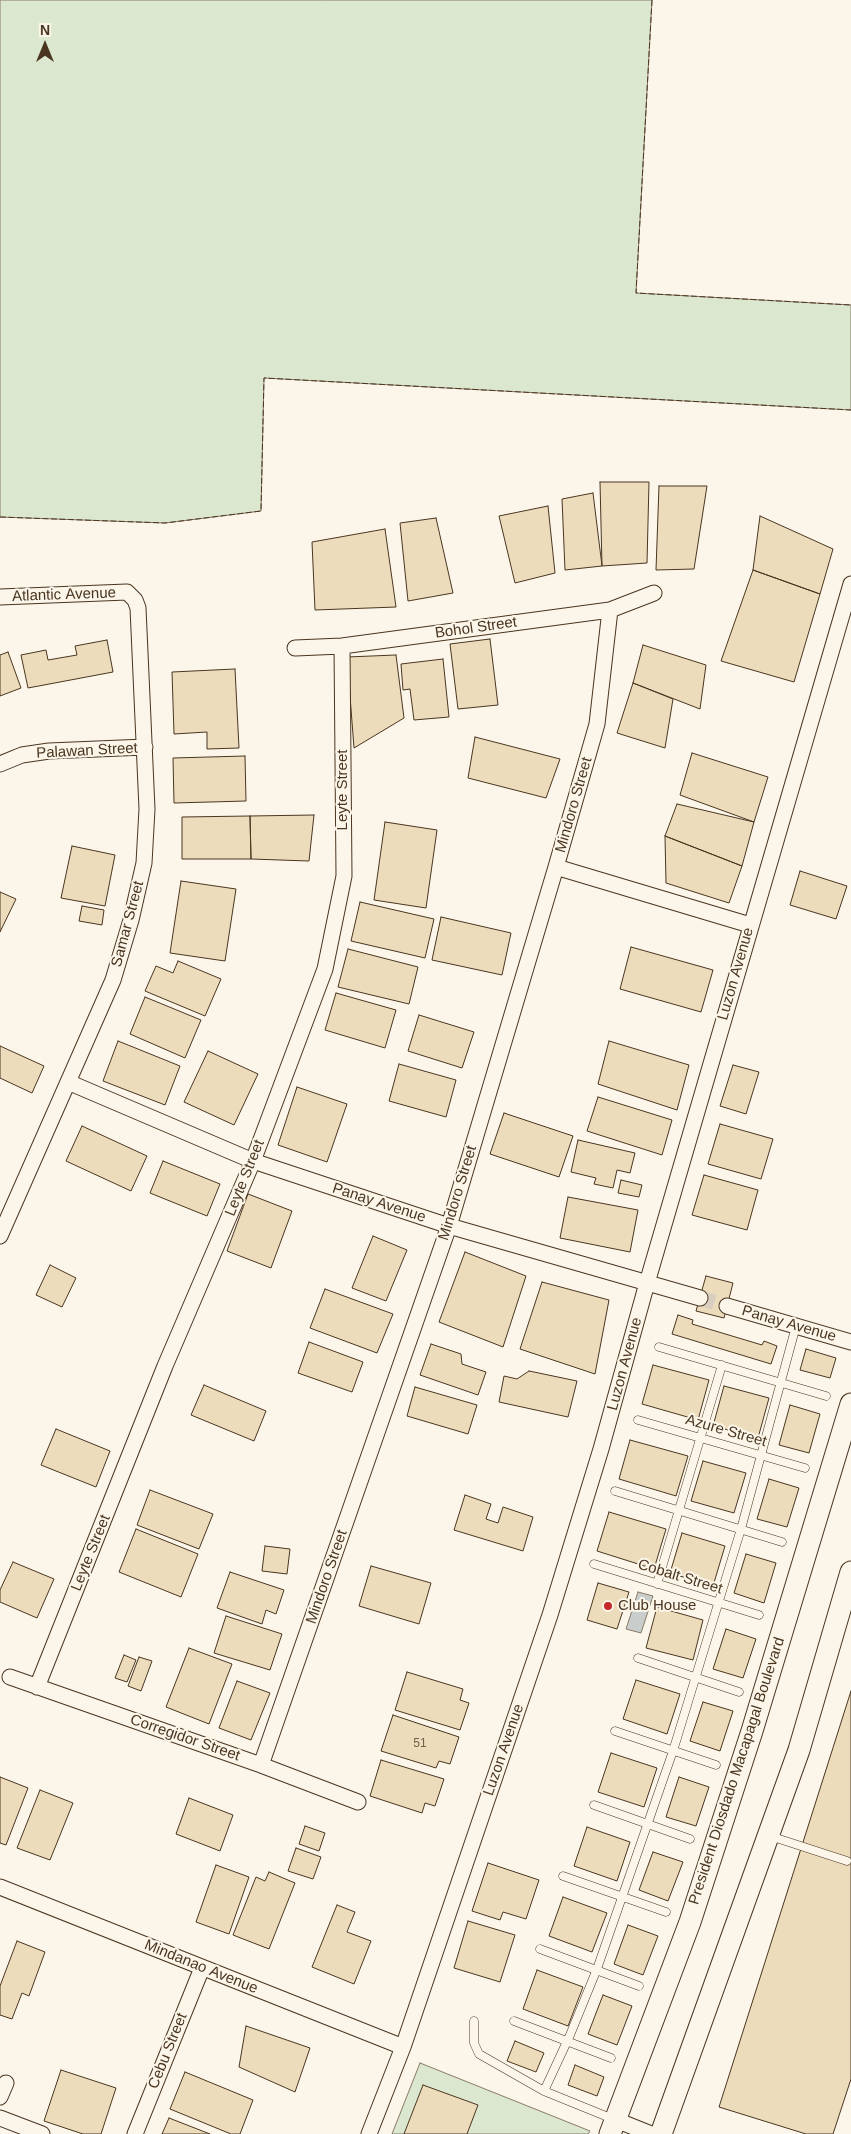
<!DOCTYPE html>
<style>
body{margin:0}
#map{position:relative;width:851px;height:2134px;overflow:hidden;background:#fbf6e9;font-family:Arial,sans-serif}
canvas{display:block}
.north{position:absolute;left:20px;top:20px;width:50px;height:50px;-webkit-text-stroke:4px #fbf6e9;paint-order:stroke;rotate:0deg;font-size:14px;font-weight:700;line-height:20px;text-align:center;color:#4a3520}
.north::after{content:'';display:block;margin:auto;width:18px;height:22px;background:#4a3520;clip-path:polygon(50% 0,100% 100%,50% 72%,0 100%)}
</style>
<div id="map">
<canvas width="851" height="2134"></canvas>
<div class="north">N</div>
</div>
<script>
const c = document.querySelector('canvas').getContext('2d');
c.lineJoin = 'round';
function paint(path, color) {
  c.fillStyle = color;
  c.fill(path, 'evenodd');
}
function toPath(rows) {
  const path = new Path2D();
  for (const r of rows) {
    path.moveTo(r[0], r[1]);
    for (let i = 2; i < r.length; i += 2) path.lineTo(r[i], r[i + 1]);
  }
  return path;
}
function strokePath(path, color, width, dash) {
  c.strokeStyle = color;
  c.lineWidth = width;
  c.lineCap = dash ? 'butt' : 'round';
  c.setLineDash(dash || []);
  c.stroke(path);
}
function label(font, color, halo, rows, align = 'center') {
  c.font = font + ' Arial,sans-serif';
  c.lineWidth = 4;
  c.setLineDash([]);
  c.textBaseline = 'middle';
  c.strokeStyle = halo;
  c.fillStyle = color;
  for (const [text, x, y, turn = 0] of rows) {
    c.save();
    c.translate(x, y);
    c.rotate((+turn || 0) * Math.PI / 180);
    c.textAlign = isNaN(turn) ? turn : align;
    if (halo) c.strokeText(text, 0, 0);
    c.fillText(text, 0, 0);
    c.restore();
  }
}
const green = toPath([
 [0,0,652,0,636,293,851,305,851,410,264,378,261,511,165,523,0,517,0,0],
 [420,2063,590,2131,588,2134,392,2134,420,2063]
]);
paint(green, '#dce7d0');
strokePath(green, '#887966', 1);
const water = toPath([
 [638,1592,653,1596,641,1633,626,1629,638,1592]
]);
paint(water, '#c9cecd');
strokePath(water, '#887966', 1);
const building = toPath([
 [600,482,649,482,647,563,602,566,600,482],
 [659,486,707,486,694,569,656,570,659,486],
 [593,493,602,566,565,570,562,499,593,493],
 [548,506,555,573,515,583,499,516,548,506],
 [760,516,833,549,820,594,753,570,760,516],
 [436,518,453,593,408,601,400,523,436,518],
 [385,529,396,607,315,610,312,542,385,529],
 [753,570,820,594,794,682,721,661,753,570],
 [490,639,498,705,458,709,450,644,490,639],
 [107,640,113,672,28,688,21,655,46,650,48,660,77,655,75,646,107,640],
 [643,645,706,665,700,709,633,683,643,645],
 [8,652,21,688,0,696,0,655,8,652],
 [396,655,404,718,354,748,347,657,396,655],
 [443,659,449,717,414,720,410,689,403,690,401,664,443,659],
 [235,669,239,748,207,749,207,732,174,734,172,672,235,669],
 [633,683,673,699,665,748,617,733,633,683],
 [475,737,560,759,546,798,468,778,475,737],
 [692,753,768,777,754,822,680,795,692,753],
 [245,756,246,801,174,803,173,758,245,756],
 [677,804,754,822,742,866,665,836,677,804],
 [314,815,309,861,251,859,250,816,314,815],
 [250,816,251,859,182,859,182,817,250,816],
 [385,822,437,830,426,908,374,900,385,822],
 [665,836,742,866,729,903,666,883,665,836],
 [72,846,115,855,105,906,61,898,72,846],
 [800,871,847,886,836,919,790,905,800,871],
 [181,881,236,889,225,961,170,953,181,881],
 [0,892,16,899,0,932,0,892],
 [360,902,434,919,425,958,351,941,360,902],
 [82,906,104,910,102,925,79,921,82,906],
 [441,917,511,933,502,975,432,960,441,917],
 [631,947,713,970,701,1012,620,989,631,947],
 [348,949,418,967,409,1004,338,987,348,949],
 [178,961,221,979,205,1016,145,991,156,966,173,973,178,961],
 [336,993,396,1010,385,1048,325,1030,336,993],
 [145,997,201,1020,185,1058,130,1034,145,997],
 [419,1015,474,1032,462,1068,408,1051,419,1015],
 [118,1041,180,1066,165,1105,103,1081,118,1041],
 [609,1041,689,1065,677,1110,598,1084,609,1041],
 [0,1046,44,1066,32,1093,0,1078,0,1046],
 [208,1051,258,1074,234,1125,184,1102,208,1051],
 [399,1064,456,1080,446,1117,389,1101,399,1064],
 [733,1065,759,1072,746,1114,720,1106,733,1065],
 [297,1087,347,1104,327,1162,278,1145,297,1087],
 [598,1097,672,1120,662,1155,587,1131,598,1097],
 [504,1113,573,1136,559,1177,490,1154,504,1113],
 [720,1124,773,1139,761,1179,708,1164,720,1124],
 [82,1126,147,1156,131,1191,66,1161,82,1126],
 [578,1140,635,1153,630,1173,617,1170,613,1188,594,1184,596,1178,571,1172,578,1140],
 [163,1161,220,1184,207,1216,150,1193,163,1161],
 [704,1175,758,1190,747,1230,692,1215,704,1175],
 [621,1180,642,1185,639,1197,618,1193,621,1180],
 [248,1194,292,1211,271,1268,227,1251,248,1194],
 [568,1197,638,1210,630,1252,560,1238,568,1197],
 [373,1236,407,1250,386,1301,352,1288,373,1236],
 [465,1252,526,1276,503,1347,439,1322,465,1252],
 [50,1265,76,1278,62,1307,36,1295,50,1265],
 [706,1276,733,1283,724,1318,696,1311,706,1276],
 [542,1282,609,1300,595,1374,520,1349,542,1282],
 [325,1289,393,1314,377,1353,310,1328,325,1289],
 [678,1315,693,1320,692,1324,762,1345,764,1341,777,1346,771,1364,672,1334,678,1315],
 [309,1342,363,1362,352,1392,298,1373,309,1342],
 [431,1344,461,1354,462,1364,486,1372,478,1395,420,1375,431,1344],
 [806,1349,836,1358,830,1378,800,1370,806,1349],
 [653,1365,709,1380,698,1420,642,1404,653,1365],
 [529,1371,577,1381,568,1417,499,1402,504,1376,517,1379,529,1371],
 [204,1385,266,1411,254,1441,191,1415,204,1385],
 [724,1386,769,1398,758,1438,713,1426,724,1386],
 [415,1387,477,1405,468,1434,407,1416,415,1387],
 [790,1405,820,1414,809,1453,779,1445,790,1405],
 [56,1429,110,1451,96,1487,41,1465,56,1429],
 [630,1440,688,1456,676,1496,619,1479,630,1440],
 [703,1461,746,1473,734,1513,691,1501,703,1461],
 [769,1479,799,1488,787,1527,757,1519,769,1479],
 [150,1490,213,1514,199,1549,137,1525,150,1490],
 [465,1495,491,1504,486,1519,498,1523,503,1507,533,1517,523,1551,454,1530,465,1495],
 [609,1512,666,1529,654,1569,597,1551,609,1512],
 [136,1529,198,1554,181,1597,119,1572,136,1529],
 [682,1533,725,1546,713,1586,670,1573,682,1533],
 [265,1546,290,1549,287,1574,262,1571,265,1546],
 [746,1554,776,1563,764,1603,734,1593,746,1554],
 [13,1562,54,1579,37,1618,0,1602,0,1590,13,1562],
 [371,1566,431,1583,419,1624,359,1606,371,1566],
 [230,1572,284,1590,276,1614,266,1610,262,1624,217,1608,230,1572],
 [598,1583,629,1592,617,1629,587,1620,598,1583],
 [657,1607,703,1620,693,1660,646,1648,657,1607],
 [226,1616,282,1634,270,1670,214,1653,226,1616],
 [726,1629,756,1639,743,1678,713,1669,726,1629],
 [189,1648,232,1664,209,1724,166,1707,189,1648],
 [124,1655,136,1660,127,1682,115,1678,124,1655],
 [139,1657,152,1661,141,1691,128,1686,139,1657],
 [407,1672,463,1689,460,1700,469,1703,460,1730,395,1710,407,1672],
 [636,1680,680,1694,667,1734,623,1719,636,1680],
 [237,1681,270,1693,251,1740,219,1728,237,1681],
 [851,1691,851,2079,833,2134,806,2134,719,2107,851,1691],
 [703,1702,733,1711,720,1751,690,1741,703,1702],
 [393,1715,459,1737,450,1764,439,1761,436,1768,381,1751,393,1715],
 [611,1753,657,1768,644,1807,598,1792,611,1753],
 [381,1760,444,1779,435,1806,425,1803,422,1813,370,1796,381,1760],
 [0,1777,28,1788,6,1845,0,1843,0,1777],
 [679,1777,709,1787,696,1826,666,1817,679,1777],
 [40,1790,73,1803,50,1860,17,1848,40,1790],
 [189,1798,233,1815,220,1851,176,1834,189,1798],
 [305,1826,325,1833,319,1851,299,1844,305,1826],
 [587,1827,630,1842,617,1881,574,1866,587,1827],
 [296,1848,321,1857,313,1879,288,1871,296,1848],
 [653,1852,683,1862,668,1901,639,1890,653,1852],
 [488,1863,539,1880,526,1919,503,1912,500,1920,472,1911,488,1863],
 [216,1865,249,1877,229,1934,196,1922,216,1865],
 [269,1872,295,1883,269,1949,233,1935,256,1877,265,1881,269,1872],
 [563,1897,607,1913,592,1952,549,1936,563,1897],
 [337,1905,355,1912,347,1932,371,1941,354,1984,312,1967,337,1905],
 [468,1921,515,1935,500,1982,454,1968,468,1921],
 [628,1925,658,1936,643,1975,614,1964,628,1925],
 [17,1941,45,1952,29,1996,22,1993,12,2019,0,2015,0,1986,17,1941],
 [537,1970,583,1987,568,2026,523,2009,537,1970],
 [603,1995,632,2006,617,2045,588,2034,603,1995],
 [246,2026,310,2048,295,2092,239,2067,246,2026],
 [515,2041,544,2053,536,2072,507,2061,515,2041],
 [575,2065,604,2077,597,2096,568,2085,575,2065],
 [61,2070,116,2088,101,2134,83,2134,44,2121,61,2070],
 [185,2072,253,2100,240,2134,231,2134,170,2109,185,2072],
 [423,2085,478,2105,467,2134,404,2134,423,2085],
 [169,2118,210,2134,162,2134,169,2118]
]);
paint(building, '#ecdcbc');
strokePath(building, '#4a3520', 1);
strokePath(toPath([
 [700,1298,727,1306]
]), '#d8cfc1', 15, [15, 8]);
const lane = toPath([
 [659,1347,826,1396],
 [638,1420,805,1468],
 [615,1491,782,1542],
 [594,1564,759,1615],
 [657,1584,722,1365],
 [638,1658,739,1692],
 [615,1731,716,1765],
 [594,1805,690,1839],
 [770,1836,847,1861],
 [563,1876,666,1912],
 [540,1949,639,1986],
 [474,2021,474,2043,479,2054,544,2091,613,2119],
 [514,2021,611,2058],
 [544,2091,570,2035,597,1969,673,1751,741,1529,796,1326]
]);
const street = toPath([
 [0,597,127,592,135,600,138,608,147,809,144,863,131,920,113,980,0,1236],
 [295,648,342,646,610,610,654,593],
 [0,764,22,755,49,751,145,747],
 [556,867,750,925],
 [68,1082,253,1161,449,1226,700,1298],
 [727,1306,851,1342],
 [10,1677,261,1765,358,1802],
 [37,1687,165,1366,253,1161,325,969,344,876,342,646],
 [261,1765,449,1226,556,867,597,724,610,610],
 [0,1887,403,2047],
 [0,2097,6,2083],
 [0,2118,42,2134],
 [616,2120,651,2134],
 [135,2134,202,1968],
 [369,2134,403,2047,550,1615,601,1449,647,1283,851,584]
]);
const secondary = toPath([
 [610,2134,690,1922,752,1731,851,1404],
 [661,2134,799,1750,851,1572]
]);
strokePath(lane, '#4a3520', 9);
strokePath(street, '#4a3520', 17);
strokePath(secondary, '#4a3520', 23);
strokePath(lane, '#fbf6e9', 8);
strokePath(street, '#fbf6e9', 15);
strokePath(secondary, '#fbf6e9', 21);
strokePath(toPath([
 [652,0,636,293,851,305],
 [0,517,165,523,261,511,264,378,851,410]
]), '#4a3520', 1, [6, 2.5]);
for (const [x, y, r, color] of [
 [608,1606,5,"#c62828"]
]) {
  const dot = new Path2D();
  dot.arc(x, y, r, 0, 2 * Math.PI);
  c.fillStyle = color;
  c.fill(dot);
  strokePath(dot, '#fbf6e9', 2);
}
label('12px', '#725f47', null, [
 ["51",420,1744]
]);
label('15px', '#4a3520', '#fbf6e9', [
 ["Atlantic Avenue",64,595,-2],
 ["Bohol Street",476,628,-8],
 ["Palawan Street",87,751,-3],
 ["Leyte Street",343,790,-90],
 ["Mindoro Street",574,805,-74],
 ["Samar Street",128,924,-75],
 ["Luzon Avenue",736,974,-74],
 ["Leyte Street",245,1178,-68],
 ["Mindoro Street",458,1193,-73],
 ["Panay Avenue",379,1203,18],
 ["Panay Avenue",789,1324,16],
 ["Luzon Avenue",625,1364,-75],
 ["Azure Street",726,1431,16],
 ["Leyte Street",91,1553,-68],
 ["Mindoro Street",327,1577,-71],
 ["Cobalt Street",680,1577,17],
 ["Corregidor Street",185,1738,19],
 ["Luzon Avenue",504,1750,-71],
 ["President Diosdado Macapagal Boulevard",737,1771,-72],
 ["Mindanao Avenue",201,1967,22],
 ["Cebu Street",168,2051,-68]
]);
label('15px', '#4a3520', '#fbf6e9', [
 ["Club House",618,1606]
], 'left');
</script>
